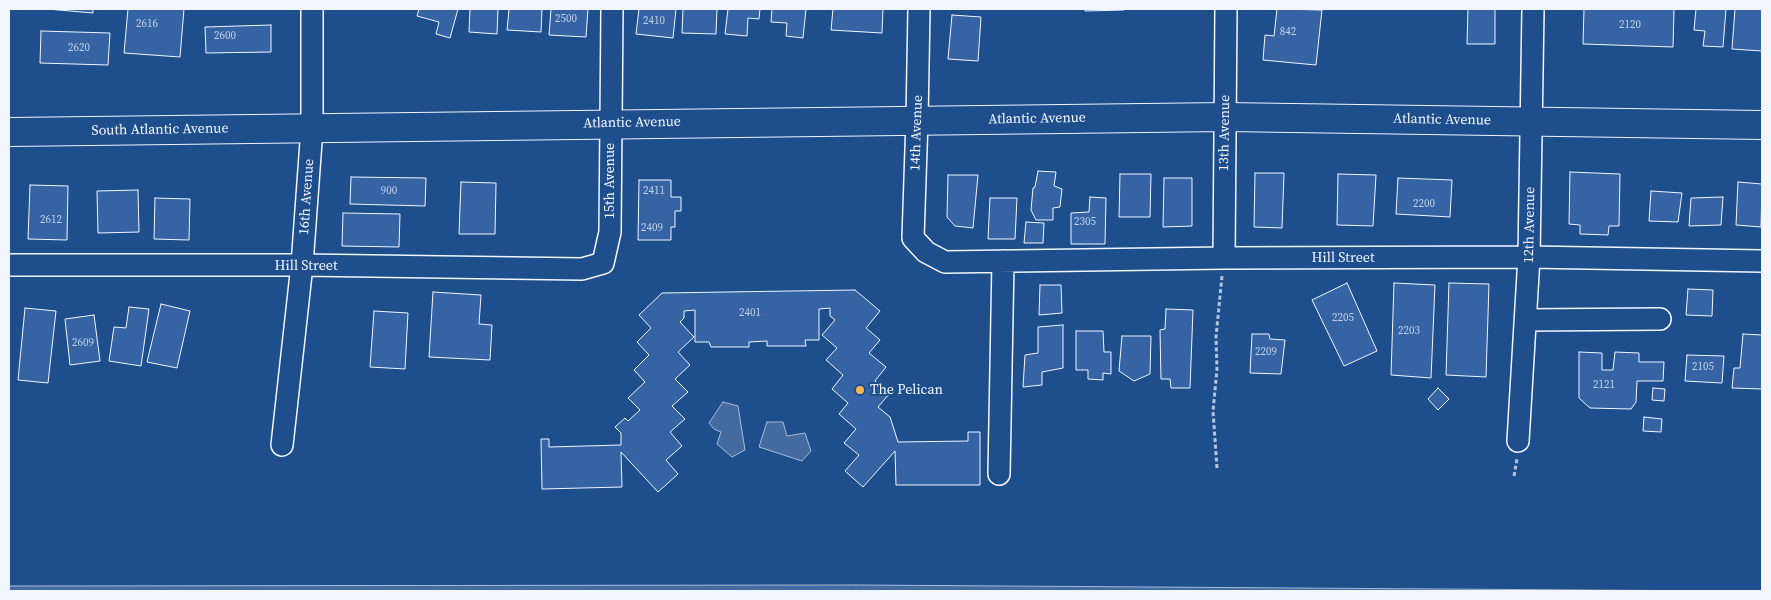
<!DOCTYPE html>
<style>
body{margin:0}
#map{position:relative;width:1771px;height:600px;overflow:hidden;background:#1f4e8c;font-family:"Source Serif 4",serif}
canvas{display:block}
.frame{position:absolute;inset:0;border:10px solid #f2f6ff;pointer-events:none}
</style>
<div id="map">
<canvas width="1771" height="600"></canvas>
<div class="frame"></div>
</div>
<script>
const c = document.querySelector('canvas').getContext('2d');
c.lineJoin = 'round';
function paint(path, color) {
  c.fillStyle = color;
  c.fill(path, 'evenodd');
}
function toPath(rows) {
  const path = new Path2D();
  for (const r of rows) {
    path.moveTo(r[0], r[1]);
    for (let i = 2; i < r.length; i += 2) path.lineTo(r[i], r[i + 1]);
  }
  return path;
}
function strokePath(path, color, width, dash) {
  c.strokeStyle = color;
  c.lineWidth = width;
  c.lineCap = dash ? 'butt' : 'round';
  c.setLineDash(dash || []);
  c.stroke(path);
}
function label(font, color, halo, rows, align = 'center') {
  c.font = font + ' "Source Serif 4",serif';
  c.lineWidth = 4;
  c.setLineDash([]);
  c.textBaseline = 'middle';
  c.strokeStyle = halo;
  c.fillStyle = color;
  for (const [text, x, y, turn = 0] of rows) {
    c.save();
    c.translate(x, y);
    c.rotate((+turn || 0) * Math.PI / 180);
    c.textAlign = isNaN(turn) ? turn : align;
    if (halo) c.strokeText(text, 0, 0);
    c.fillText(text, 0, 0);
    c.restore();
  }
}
const water = toPath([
 [723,402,738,406,745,450,732,457,717,444,721,432,714,429,709,423,723,402],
 [767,422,783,422,787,436,805,433,811,451,802,461,759,447,767,422],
 [856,585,1729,591,9,591,9,586,856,585]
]);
paint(water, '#446ba0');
strokePath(water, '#a8bbd7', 1);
const building = toPath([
 [47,9,93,9,93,13,47,9],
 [128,9,184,9,180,57,124,53,128,9],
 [419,9,458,9,450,38,436,34,439,22,417,16,419,9],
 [470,9,498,9,497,34,469,32,470,9],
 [509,9,542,9,541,32,507,30,509,9],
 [551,9,588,9,586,37,549,35,551,9],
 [639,9,676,9,673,38,636,34,639,9],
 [683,9,717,9,716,34,682,33,683,9],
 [728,9,760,9,759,19,748,18,747,36,725,34,728,9],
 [772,9,806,9,803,38,786,36,787,23,771,22,772,9],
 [833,9,883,9,882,33,831,30,833,9],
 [1085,9,1124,9,1124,10,1085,11,1085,9],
 [1277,9,1322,10,1316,65,1263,60,1265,35,1274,36,1277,9],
 [1468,9,1495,9,1495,44,1467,44,1468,9],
 [1584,9,1674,9,1673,47,1583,44,1584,9],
 [1696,9,1726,9,1723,47,1703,46,1705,31,1694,30,1696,9],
 [1735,9,1762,9,1762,51,1732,49,1735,9],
 [952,15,981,17,978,61,948,59,952,15],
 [271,25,271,52,206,53,205,27,271,25],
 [41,31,110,33,108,65,40,63,41,31],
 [1038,171,1056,172,1054,186,1062,189,1060,207,1053,208,1053,220,1036,220,1031,210,1033,188,1035,187,1038,171],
 [1570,172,1620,174,1619,226,1609,226,1608,235,1580,234,1580,225,1569,224,1570,172],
 [1255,173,1284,173,1282,228,1254,227,1255,173],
 [1120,174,1151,174,1150,217,1119,217,1120,174],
 [1338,174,1376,175,1373,226,1337,225,1338,174],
 [948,175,978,175,973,228,955,226,947,217,948,175],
 [351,177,426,178,425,206,350,204,351,177],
 [1164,178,1192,178,1192,226,1163,227,1164,178],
 [1398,178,1452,180,1450,217,1396,214,1398,178],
 [639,180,671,180,671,197,681,197,681,211,675,211,675,227,671,227,671,240,638,240,639,180],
 [461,182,496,183,495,234,459,234,461,182],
 [1738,182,1762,184,1761,227,1736,225,1738,182],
 [30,185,68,186,67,240,28,239,30,185],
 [138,190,139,232,98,233,97,191,138,190],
 [1651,191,1682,193,1678,222,1649,221,1651,191],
 [1090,197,1106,198,1105,244,1071,244,1071,213,1089,212,1090,197],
 [1723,197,1721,225,1689,226,1691,198,1723,197],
 [155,198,190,199,189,240,154,239,155,198],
 [990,198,1017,198,1015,239,988,239,990,198],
 [343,213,400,214,399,247,342,246,343,213],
 [1026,222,1044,223,1043,243,1024,243,1026,222],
 [1347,283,1377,351,1344,366,1312,300,1347,283],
 [1394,283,1435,285,1431,378,1391,375,1394,283],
 [1449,283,1489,284,1486,377,1446,375,1449,283],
 [1040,285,1061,285,1062,313,1039,315,1040,285],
 [1688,289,1713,290,1712,316,1686,315,1688,289],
 [855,290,880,311,866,328,880,340,869,353,886,367,875,381,890,393,878,407,890,417,898,442,968,441,968,432,980,432,980,485,896,485,895,451,863,487,845,471,859,455,844,443,856,429,839,414,848,403,832,389,843,375,826,360,837,348,822,335,835,320,830,316,830,308,819,309,819,340,805,340,806,346,767,346,767,341,749,342,749,347,711,347,709,342,695,342,695,310,684,311,684,318,680,322,694,337,678,352,690,365,675,379,688,392,672,406,685,419,670,432,682,446,666,460,678,474,658,492,621,452,622,487,542,489,541,439,549,439,549,447,621,445,621,433,615,427,625,418,628,421,640,410,628,398,645,382,634,370,649,355,637,342,651,328,639,315,662,293,855,290],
 [433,292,481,295,479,324,492,325,490,360,429,357,433,292],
 [161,304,190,311,177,368,147,362,161,304],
 [129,307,149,309,141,366,109,361,114,327,126,328,129,307],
 [25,308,56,311,48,383,18,380,25,308],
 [1166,309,1193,310,1190,388,1171,388,1170,379,1161,379,1160,330,1165,329,1166,309],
 [374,311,408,313,405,369,370,367,374,311],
 [94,315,100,361,70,365,65,319,94,315],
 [1063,325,1063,368,1042,372,1042,385,1023,387,1025,355,1038,353,1038,327,1063,325],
 [1076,331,1103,331,1104,352,1111,352,1111,374,1103,373,1103,380,1088,379,1088,370,1076,370,1076,331],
 [1252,334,1269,334,1270,339,1285,340,1281,374,1250,373,1252,334],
 [1743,334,1762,335,1762,389,1732,388,1734,368,1740,368,1743,334],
 [1122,336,1151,336,1150,374,1134,381,1119,371,1122,336],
 [1579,352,1602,353,1602,370,1613,370,1615,352,1639,353,1639,362,1664,362,1663,381,1637,381,1636,402,1631,409,1590,408,1579,398,1579,352],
 [1687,355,1724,356,1722,383,1685,381,1687,355],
 [1438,388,1449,399,1438,410,1428,399,1438,388],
 [1653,388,1665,389,1664,401,1652,400,1653,388],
 [1644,417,1662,419,1661,432,1643,431,1644,417]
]);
paint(building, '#3563a3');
strokePath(building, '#f2f6ff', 1);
const minor = toPath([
 [919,9,917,120,913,238,926,252,945,262,1224,258,1529,257,1762,261],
 [1224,258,1226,9],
 [9,265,302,265,582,269,603,263,610,232,612,9],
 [1526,320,1660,319],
 [1518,441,1529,257,1533,9],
 [282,445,302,265,312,128,312,9],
 [999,474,1003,261]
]);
const major = toPath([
 [9,132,1225,117,1762,125]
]);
strokePath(minor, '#f2f6ff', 24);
strokePath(major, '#f2f6ff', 30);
strokePath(toPath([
 [1217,468,1213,411,1217,369,1216,337,1222,276],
 [1514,476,1517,459]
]), '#b3c4dc', 3, [4, 2.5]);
strokePath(minor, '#1f4e8c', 21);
strokePath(major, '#1f4e8c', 28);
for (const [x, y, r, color] of [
 [860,390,5,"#ffb74d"]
]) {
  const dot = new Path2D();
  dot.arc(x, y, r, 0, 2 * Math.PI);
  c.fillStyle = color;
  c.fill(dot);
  strokePath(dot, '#1f4e8c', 2);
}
label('11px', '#c3d1e8', null, [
 ["2500",566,19],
 ["2410",654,21],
 ["2616",147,24],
 ["2120",1630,25],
 ["842",1288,32],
 ["2600",225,36],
 ["2620",79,48],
 ["900",389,191],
 ["2411",654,191],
 ["2200",1424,204],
 ["2612",51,220],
 ["2305",1085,222],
 ["2409",652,228],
 ["2401",750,313],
 ["2205",1343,318],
 ["2203",1409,331],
 ["2609",83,343],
 ["2209",1266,352],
 ["2105",1703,367],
 ["2121",1604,385]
]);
label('14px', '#f2f6ff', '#1f4e8c', [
 ["Atlantic Avenue",1037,119,-1],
 ["Atlantic Avenue",1442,120,1],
 ["Atlantic Avenue",632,123,-1],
 ["South Atlantic Avenue",160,130,-1],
 ["14th Avenue",917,133,-88],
 ["13th Avenue",1225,133,-89],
 ["15th Avenue",610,181,-90],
 ["16th Avenue",307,197,-86],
 ["12th Avenue",1530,225,-89],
 ["Hill Street",1343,258],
 ["Hill Street",306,266]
]);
label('14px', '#f2f6ff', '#1f4e8c', [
 ["The Pelican",870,390]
], 'left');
</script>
